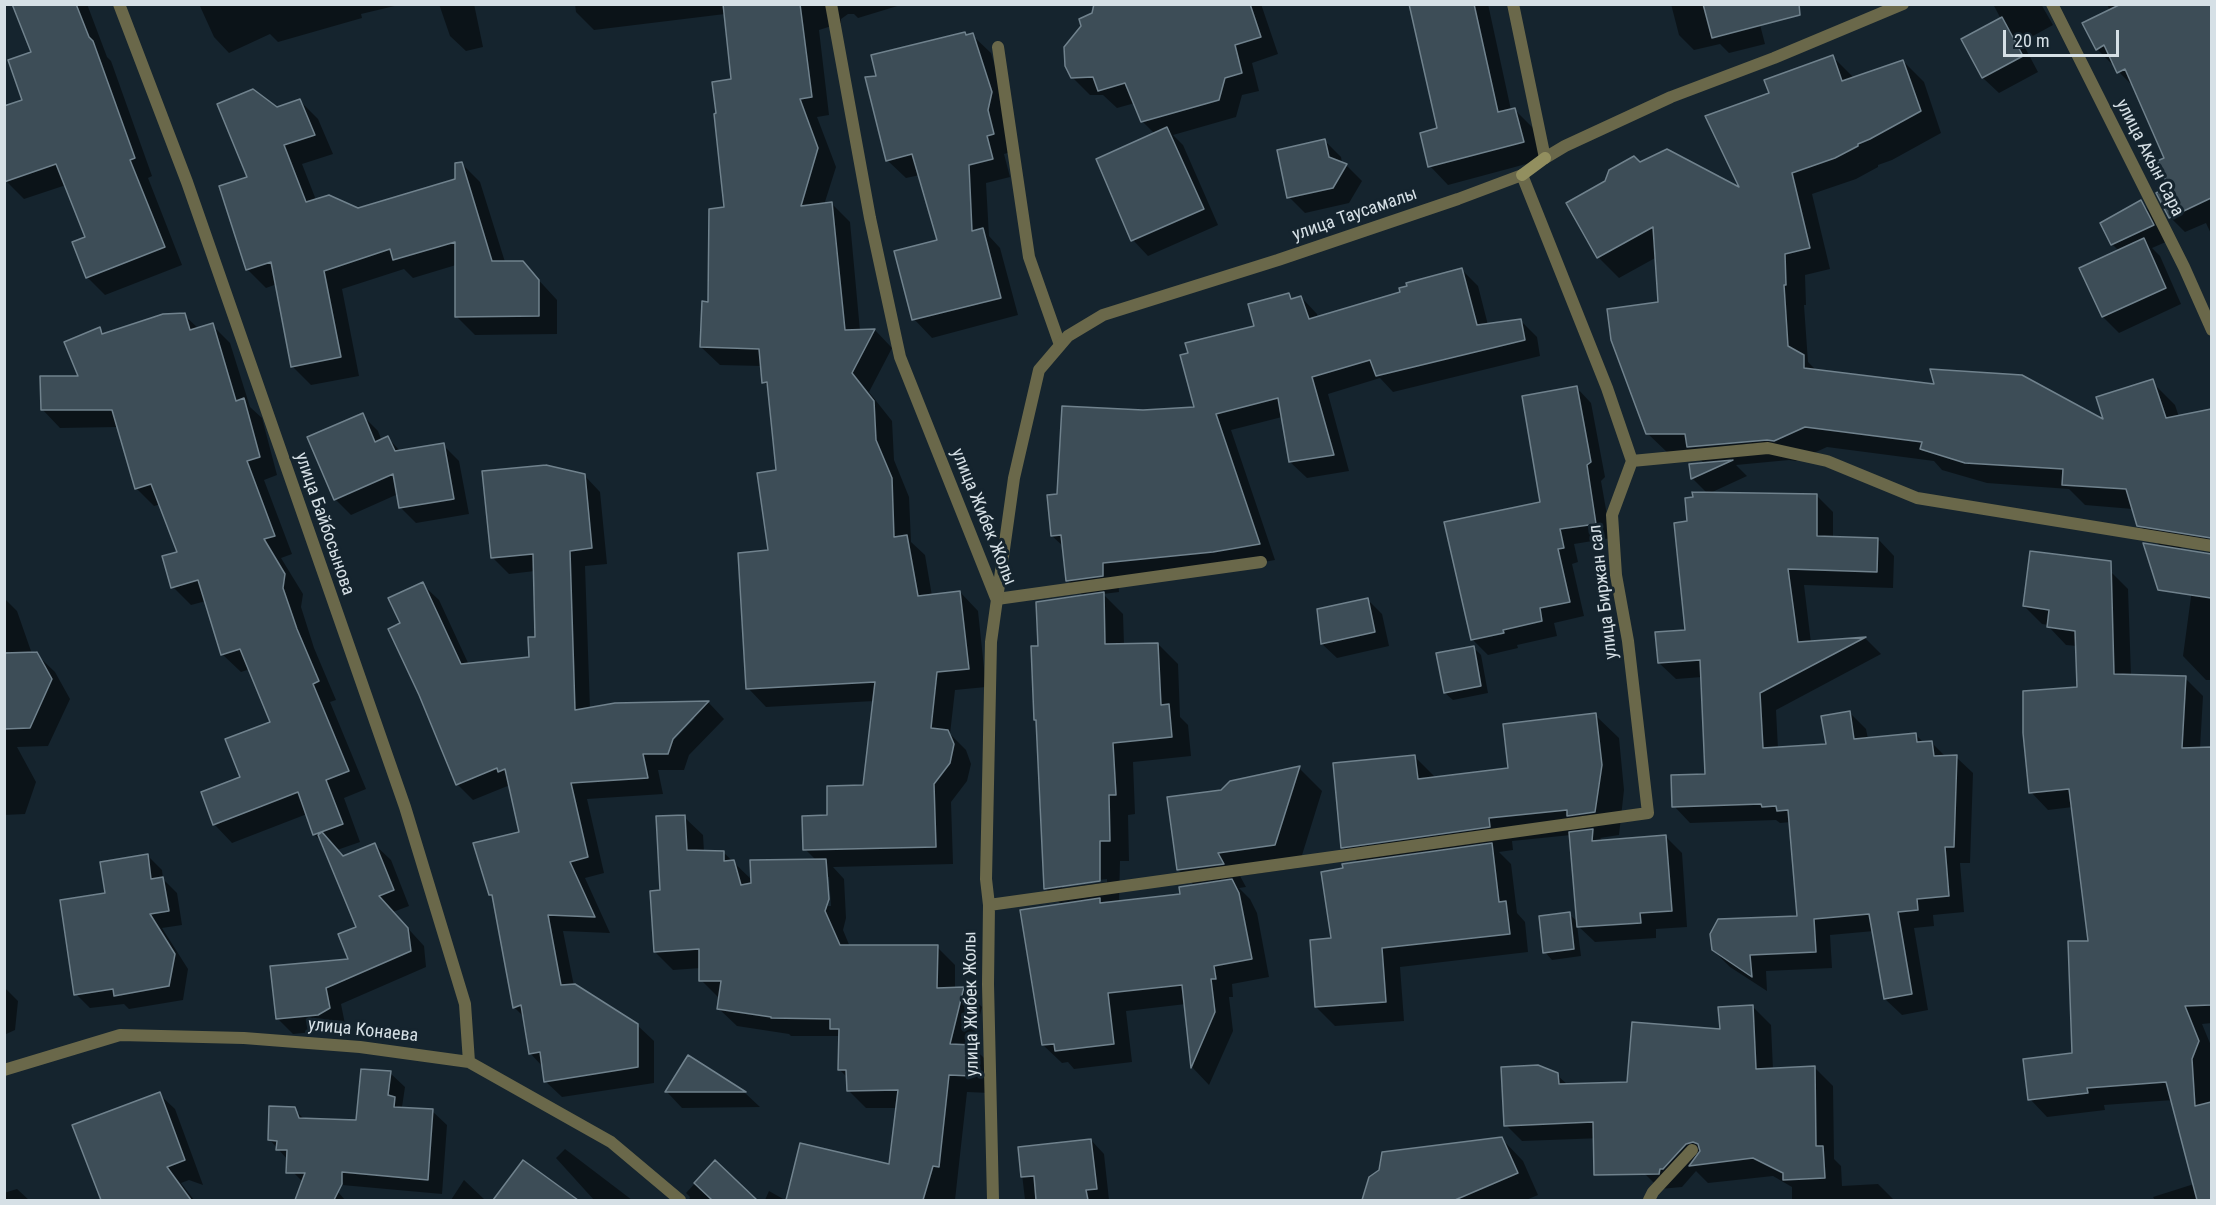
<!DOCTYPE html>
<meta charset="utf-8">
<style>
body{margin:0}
#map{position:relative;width:2216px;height:1205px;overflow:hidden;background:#15242e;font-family:"Roboto Condensed",sans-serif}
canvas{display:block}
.frame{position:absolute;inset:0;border:6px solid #d6e0e6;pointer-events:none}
.scale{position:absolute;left:2003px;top:30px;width:116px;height:27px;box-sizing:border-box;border:3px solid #d6e0e6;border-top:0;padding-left:8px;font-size:18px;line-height:21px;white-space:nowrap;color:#d6e0e6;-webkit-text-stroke:4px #15242e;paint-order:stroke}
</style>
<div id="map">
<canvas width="2216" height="1205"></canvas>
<div class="frame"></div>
<div class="scale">20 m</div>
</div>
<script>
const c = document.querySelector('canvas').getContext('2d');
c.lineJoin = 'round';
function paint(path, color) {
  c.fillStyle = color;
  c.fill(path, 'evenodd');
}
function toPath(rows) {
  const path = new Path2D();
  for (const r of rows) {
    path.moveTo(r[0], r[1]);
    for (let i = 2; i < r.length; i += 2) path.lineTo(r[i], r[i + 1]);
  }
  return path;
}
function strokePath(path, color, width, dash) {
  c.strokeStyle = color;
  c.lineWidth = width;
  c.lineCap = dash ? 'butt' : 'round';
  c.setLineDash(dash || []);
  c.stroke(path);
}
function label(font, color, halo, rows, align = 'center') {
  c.font = font + ' "Roboto Condensed",sans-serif';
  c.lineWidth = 6;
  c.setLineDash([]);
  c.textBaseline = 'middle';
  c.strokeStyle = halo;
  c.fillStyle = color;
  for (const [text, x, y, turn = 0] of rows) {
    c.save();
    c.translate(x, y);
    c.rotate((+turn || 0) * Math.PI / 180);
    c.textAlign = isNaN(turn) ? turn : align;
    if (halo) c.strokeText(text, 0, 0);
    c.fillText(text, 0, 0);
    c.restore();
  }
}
paint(toPath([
 [14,4,87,4,107,57,111,61,152,176,148,178,182,265,105,295,87,277,87,238,66,185,24,199,6,181,30,119,33,53],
 [199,4,403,4,361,14,362,18,278,42,270,34,229,53,214,37],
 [439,4,474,4,483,47,466,51,450,36],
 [575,4,904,4,858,18,854,14,848,14,841,19,841,23,819,30,829,115,817,117,836,167,824,205,832,204,850,222,860,331,875,330,892,348,869,392,892,421,894,460,909,497,911,542,925,555,932,596,960,592,978,611,986,687,955,690,950,734,966,750,971,764,967,781,951,802,953,864,833,867,844,879,846,918,843,930,850,947,937,947,955,965,955,989,964,989,982,1007,972,1046,991,1065,990,1093,967,1092,955,1200,843,1200,812,1192,891,1166,897,1108,866,1108,848,1090,848,1078,839,1069,840,1036,791,1036,789,1034,737,1026,718,1008,720,999,701,980,701,968,673,970,655,952,661,891,684,817,703,835,704,852,723,852,753,881,816,860,805,849,829,817,864,787,874,701,766,707,748,688,769,551,778,471,769,387,764,382,762,366,720,365,701,347,726,209,733,80,725,14,594,30,576,12],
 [826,877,829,877,831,906,828,906],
 [1095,4,1261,4,1278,54,1252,63,1259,91,1242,95,1236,117,1173,135,1183,145,1218,225,1148,256,1133,240,1155,134,1142,121,1135,103,1117,108,1103,95,1090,95,1072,77],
 [1411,4,1488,4,1511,110,1515,110,1533,128,1541,160,1448,185,1430,166,1439,129],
 [1671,4,1764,4,1758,17,1765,44,1729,53,1720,44,1694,50,1679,35],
 [1993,4,2041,4,2053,25,2022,42,2038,72,1999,93,1983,78,1963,40,2001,19],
 [2107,4,2193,4,2212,23,2212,236,2206,223,2185,232,2170,217,2170,187,2166,158,2134,87,2119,72,2114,63,2112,64,2097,49,2110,11],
 [965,33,968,36,972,35,991,53,1009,112,1011,152,1004,154,1010,177,986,183,989,236,1000,248,1018,315,932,338,914,319,938,241,920,175,906,178,887,160,878,77],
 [1833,57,1854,78,1903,61,1924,82,1941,133,1892,160,1878,165,1878,167,1856,179,1812,194,1830,269,1805,275,1806,305,1804,305,1808,362,1817,371,2105,422,2154,384,2175,405,2179,417,2212,409,2212,538,2177,549,2160,546,2139,525,2133,509,2085,505,2069,489,1987,483,1942,470,1934,461,1827,447,1796,461,1789,460,1736,465,1747,476,1708,494,1692,478,1705,464,1696,455,1669,454,1647,433,1660,304,1657,257,1619,278,1598,257,1568,203,1640,164,1742,191,1771,94],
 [299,100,318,119,333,154,302,164,316,200,357,209,456,180,462,164,480,182,505,262,522,262,557,300,557,334,475,335,456,316,456,265,413,278,404,269,342,289,359,376,311,385,292,366,277,284,266,288,247,269,249,178,277,109],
 [1325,141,1341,157,1342,163,1346,165,1362,181,1349,203,1305,213,1289,197],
 [2141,202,2156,218,2168,241,2152,248,2160,256,2181,304,2119,333,2103,317,2081,269,2120,252,2112,244,2102,223],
 [1461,269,1478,286,1488,325,1521,321,1537,337,1540,356,1393,392,1380,378,1328,394,1349,471,1307,478,1290,462,1282,417,1231,430,1275,560,1230,568,1118,579,1119,592,1103,594,1123,614,1124,645,1158,644,1178,664,1180,717,1188,725,1191,756,1133,762,1135,814,1128,815,1129,861,1120,861,1119,903,1182,896,1195,886,1178,870,1222,791,1299,768,1322,791,1298,868,1240,876,1246,887,1239,888,1250,899,1257,913,1269,977,1232,984,1233,997,1229,997,1233,1031,1209,1085,1192,1067,1186,1004,1126,1011,1132,1062,1074,1069,1068,1062,1062,1063,1043,1045,1062,905,1045,888,1038,722,1035,719,1039,648,1084,597,1067,580,1064,547,1052,536,1059,495,1143,412,1195,409,1256,327,1289,295,1293,299,1301,297,1317,314,1318,318,1401,293],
 [1107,879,1107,882,1062,888,1062,885],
 [184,315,199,329,212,325,230,343,250,407,262,418,277,475,264,480,292,554,281,558,303,594,301,607,314,648,336,700,330,702,366,789,344,798,360,842,337,850,343,857,375,845,391,860,409,906,393,912,424,946,426,967,341,1004,345,1024,334,1030,293,1034,277,1018,350,960,358,927,323,843,314,834,307,814,232,843,214,824,272,723,250,669,241,672,222,654,206,601,191,605,173,587,179,552,161,504,154,506,136,488,118,427,60,428,42,409,80,377,99,329,105,334],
 [1576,387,1591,403,1605,477,1601,481,1611,538,1574,544,1578,562,1572,564,1584,616,1554,623,1557,636,1517,645,1518,648,1488,655,1473,640,1542,503],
 [362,415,378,431,382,441,388,438,401,452,443,445,459,461,469,514,416,523,400,507,398,494,351,515,335,499],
 [584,475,600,492,607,564,585,566,590,709,616,705,709,703,724,719,689,755,684,770,658,770,663,794,587,799,604,873,585,878,610,933,563,931,574,986,637,1025,654,1041,654,1083,562,1097,545,1081,543,1067,530,1053,524,1017,514,1007,494,898,491,895,521,833,510,785,473,800,457,784,402,623,422,584,439,600,469,665,530,658,537,638,535,571,509,574,492,557],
 [691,718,695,718,669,745,667,743],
 [1817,496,1833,512,1833,538,1878,539,1894,556,1893,588,1804,585,1811,643,1865,638,1881,654,1776,710,1778,749,1827,746,1850,713,1866,729,1868,739,1916,735,1924,743,1931,742,1946,757,1956,757,1973,773,1970,863,1960,863,1964,912,1933,915,1934,926,1914,928,1928,1010,1902,1015,1885,999,1874,931,1830,935,1832,968,1766,971,1767,991,1730,967,1713,950,1798,917,1791,822,1780,823,1776,820,1690,823,1674,806,1707,775,1702,677,1676,679,1659,663,1686,631],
 [2110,571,2128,589,2131,676,2185,678,2203,696,2200,749,2212,749,2212,1023,2202,1024,2212,1048,2212,1200,2155,1200,2153,1197,2194,1184,2173,1100,2104,1105,2105,1110,2047,1117,2030,1099,2074,1055,2090,942,2073,807,2048,810,2031,792,2078,689,2077,646,2066,645,2049,627,2049,625,2042,624,2024,606],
 [2193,582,2212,584,2212,680,2206,680,2183,656],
 [4,598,17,611,32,654,36,654,55,672,70,699,48,746,17,747,36,782,25,814,4,815],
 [1367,599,1382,614,1389,646,1337,658,1322,644],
 [1473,647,1481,655,1488,693,1453,700,1445,693],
 [1595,715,1619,738,1624,790,1619,835,1600,838,1604,842,1666,837,1682,853,1687,927,1656,929,1656,938,1595,942,1577,925,1581,956,1552,960,1545,952,1569,914,1579,923,1571,835,1512,841,1513,850,1499,852,1511,864,1517,913,1525,922,1528,952,1400,967,1404,1021,1335,1026,1316,1007,1333,940,1345,870,1359,863,1342,847,1415,757,1436,778,1509,770],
 [147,855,162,870,163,879,177,893,182,925,162,928,188,969,183,1000,129,1009,124,1004,90,1008,76,994],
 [4,987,18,1001,15,1030,4,1035],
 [1752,1006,1771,1025,1773,1070,1815,1068,1833,1086,1834,1159,1841,1166,1842,1186,1878,1184,1894,1200,1792,1200,1792,1187,1773,1176,1708,1183,1696,1171,1682,1187,1660,1189,1642,1171,1721,1031],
 [688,1057,745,1093,760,1107,682,1108,667,1092],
 [390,1073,405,1087,402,1107,404,1109,432,1111,447,1125,442,1194,331,1184,345,1200,297,1200,303,1182,288,1167,288,1160,270,1140,294,1109,305,1120,358,1122],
 [1557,1075,1568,1085,1587,1085,1603,1138,1522,1141,1506,1125],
 [159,1094,175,1109,203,1185,189,1180,181,1183,194,1200,100,1200],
 [1502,1139,1523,1161,1538,1195,1526,1200,1365,1200,1364,1196],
 [1091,1140,1104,1154,1109,1200,1025,1200,1019,1148],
 [565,1149,632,1200,594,1200,556,1158],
 [715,1162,754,1200,689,1200,690,1197,686,1193],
 [464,1180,485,1200,451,1200],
 [17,1189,29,1200,4,1200,4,1193],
 [769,1191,785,1200,765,1200]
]), '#0007');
const building = toPath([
 [12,4,76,4,89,37,93,41,135,158,130,160,165,247,86,278,72,242,85,237,56,164,4,182,4,106,22,100,8,60,31,52,12,4],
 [723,4,800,4,812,97,800,99,818,148,801,206,832,202,845,330,875,329,852,373,874,401,876,440,892,478,894,537,907,535,918,596,960,591,969,669,937,672,931,728,948,730,954,744,950,763,934,784,936,847,803,850,802,816,827,815,827,786,863,785,875,682,746,689,738,553,768,550,757,473,776,470,767,382,762,383,759,349,700,347,702,301,708,302,709,209,724,207,714,114,716,113,712,82,731,79,723,4],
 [1094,4,1250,4,1261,37,1235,45,1242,73,1225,78,1219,100,1141,122,1125,83,1098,91,1093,77,1071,78,1065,66,1064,47,1081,26,1079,19,1092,13,1094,4],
 [1409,4,1474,4,1498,112,1515,108,1524,142,1428,167,1420,133,1437,128,1409,4],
 [1703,4,1799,4,1800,15,1712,38,1703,4],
 [2121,4,2211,4,2211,198,2169,218,2156,193,2168,186,2157,161,2164,158,2125,69,2117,73,2104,45,2096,50,2082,23,2121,4],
 [2002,17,2023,56,1982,78,1961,39,2002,17],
 [965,32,966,35,973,33,992,92,988,110,994,134,987,136,993,159,969,165,972,231,983,228,1001,298,912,320,894,251,937,240,912,154,886,161,865,77,876,76,871,55,965,32],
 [1833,55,1842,81,1903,60,1921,111,1870,139,1858,144,1858,146,1835,158,1792,173,1810,248,1785,254,1786,285,1784,285,1788,346,1804,355,1804,368,1934,384,1930,369,2022,375,2103,419,2096,397,2153,379,2166,418,2211,409,2211,538,2137,526,2126,489,2062,485,2063,469,1965,463,1920,449,1922,442,1805,427,1774,441,1767,440,1687,447,1685,434,1646,434,1611,340,1607,309,1658,302,1653,227,1597,258,1566,203,1605,181,1609,170,1634,156,1640,162,1667,149,1739,187,1705,116,1769,93,1764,80,1833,55],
 [253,89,277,107,300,99,315,135,284,145,306,202,329,195,358,208,455,179,455,163,462,162,492,261,523,261,539,280,539,316,455,317,455,242,393,260,390,249,324,271,341,357,291,367,271,262,246,270,219,186,247,177,217,104,253,89],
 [1167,127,1204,209,1131,241,1096,159,1167,127],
 [1325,139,1329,157,1347,164,1333,188,1287,198,1277,150,1325,139],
 [2141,200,2154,225,2111,245,2100,223,2141,200],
 [2144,238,2166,288,2102,317,2079,268,2144,238],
 [1462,268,1477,325,1521,319,1525,340,1376,376,1370,360,1312,377,1334,455,1289,462,1278,398,1216,414,1260,544,1213,552,1103,563,1103,576,1066,581,1061,535,1051,536,1047,495,1057,494,1062,406,1143,410,1194,407,1180,355,1188,353,1185,343,1254,326,1248,304,1289,293,1291,299,1301,296,1309,319,1400,292,1399,288,1407,286,1406,283,1462,268],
 [185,313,190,330,213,323,236,401,244,398,260,457,247,461,275,536,264,539,285,574,283,588,297,629,319,681,313,684,349,771,326,780,343,824,313,835,298,792,213,825,201,792,240,777,225,739,270,722,240,649,221,655,198,580,171,588,162,556,177,552,151,484,135,489,112,410,41,410,40,376,78,376,64,342,100,327,102,334,163,314,185,313],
 [1577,386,1591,462,1587,465,1596,524,1560,529,1564,548,1558,549,1570,602,1540,608,1542,621,1503,630,1504,633,1471,640,1444,522,1540,502,1522,396,1577,386],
 [363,413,375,442,388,436,395,451,444,443,454,499,399,508,393,474,334,500,307,437,363,413],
 [1733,460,1691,479,1689,464,1733,460],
 [546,465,585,474,592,548,570,551,575,710,615,703,709,701,673,739,668,754,643,754,648,778,571,783,588,857,570,862,595,917,548,915,561,985,575,984,638,1024,638,1067,544,1082,540,1052,529,1054,521,1005,513,1008,492,895,489,895,473,843,519,832,505,769,498,772,497,768,456,785,419,695,388,629,400,623,388,598,423,582,461,664,529,657,528,637,535,637,533,554,491,558,482,471,546,465],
 [1692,492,1817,494,1817,536,1878,538,1877,572,1788,569,1798,642,1866,637,1760,693,1763,748,1826,744,1821,716,1850,711,1854,739,1916,733,1917,742,1932,741,1934,756,1957,755,1954,847,1945,847,1949,896,1917,899,1918,910,1898,912,1912,994,1884,999,1869,914,1814,919,1816,952,1750,955,1752,977,1712,950,1710,934,1718,919,1797,916,1788,810,1777,811,1776,806,1762,807,1761,804,1672,807,1671,775,1705,774,1700,660,1658,663,1655,632,1685,630,1674,523,1687,521,1685,498,1693,497,1692,492],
 [2143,543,2211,554,2211,598,2158,590,2143,543],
 [2030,551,2111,561,2114,674,2186,676,2182,748,2211,747,2211,1005,2185,1006,2199,1041,2192,1059,2195,1106,2211,1102,2211,1200,2197,1200,2166,1082,2087,1088,2088,1093,2028,1100,2023,1059,2072,1053,2068,941,2088,941,2069,789,2029,793,2023,733,2023,691,2077,687,2075,631,2047,627,2049,610,2023,606,2030,551],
 [1104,592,1105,644,1158,643,1161,705,1169,704,1172,737,1113,743,1116,795,1109,795,1110,841,1100,841,1100,881,1044,889,1036,720,1034,720,1031,646,1038,646,1036,602,1104,592],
 [1368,598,1375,632,1321,644,1317,609,1368,598],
 [1474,646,1481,686,1444,693,1436,653,1474,646],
 [37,652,52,679,30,728,4,729,4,653,37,652],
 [1596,713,1602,765,1595,812,1567,816,1567,810,1489,818,1490,827,1341,848,1333,763,1415,755,1418,779,1508,768,1503,724,1596,713],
 [1300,766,1275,845,1218,853,1224,864,1177,870,1167,797,1221,790,1230,781,1300,766],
 [685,815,687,850,724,851,724,861,734,860,741,885,751,883,750,860,826,859,829,899,825,911,840,945,938,945,937,988,964,987,950,1044,973,1045,972,1076,949,1075,939,1167,933,1166,923,1200,786,1200,800,1143,889,1164,898,1090,847,1091,846,1070,838,1070,839,1029,830,1029,830,1019,771,1018,771,1017,717,1009,721,981,699,981,699,949,654,952,650,891,660,890,656,816,685,815],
 [1593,829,1592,841,1666,835,1672,911,1640,913,1641,923,1577,927,1569,832,1593,829],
 [322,832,343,856,375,843,394,890,379,896,408,928,411,951,326,988,330,1008,318,1015,276,1019,270,966,348,959,338,934,356,927,318,835,322,832],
 [1492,843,1499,902,1506,901,1510,934,1382,948,1386,1002,1315,1007,1310,940,1331,938,1321,872,1343,868,1342,864,1492,843],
 [148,854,151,879,163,877,169,911,150,914,175,954,169,986,114,996,113,989,74,995,60,900,105,893,100,862,148,854],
 [1232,879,1239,893,1252,959,1214,966,1216,979,1211,979,1215,1012,1191,1068,1182,985,1108,993,1114,1044,1055,1051,1054,1044,1042,1045,1020,910,1100,898,1100,903,1180,894,1179,887,1232,879],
 [1570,912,1574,949,1543,953,1539,916,1570,912],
 [1753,1005,1756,1069,1815,1066,1816,1146,1823,1146,1825,1178,1783,1180,1783,1173,1753,1158,1689,1166,1700,1151,1698,1144,1693,1142,1686,1144,1663,1169,1660,1169,1659,1174,1594,1175,1593,1122,1504,1126,1501,1067,1538,1065,1558,1073,1559,1084,1627,1082,1632,1022,1720,1029,1718,1007,1753,1005],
 [688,1055,746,1092,665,1092,688,1055],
 [361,1069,391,1071,388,1095,395,1097,394,1107,433,1109,428,1180,342,1172,342,1184,334,1200,295,1200,305,1173,286,1173,287,1150,276,1150,277,1141,268,1140,269,1106,295,1107,299,1118,356,1120,361,1069],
 [160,1092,185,1160,167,1167,191,1200,101,1200,72,1125,160,1092],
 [1502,1137,1518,1173,1455,1200,1362,1200,1369,1177,1379,1170,1382,1152,1502,1137],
 [1091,1139,1097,1189,1086,1190,1088,1200,1036,1200,1034,1176,1021,1177,1018,1147,1091,1139],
 [523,1160,578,1200,493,1200,523,1160],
 [715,1160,757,1200,712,1200,694,1183,715,1160]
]);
paint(building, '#3d4d57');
strokePath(building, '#70828d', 1.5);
strokePath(toPath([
 [998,47,1029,257,1060,345],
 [997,599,1261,562],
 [1649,1200,1653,1192,1692,1150]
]), '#6a684a', 12);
strokePath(toPath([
 [119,4,187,182,405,807,465,1004,469,1062],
 [831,4,870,218,900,357,996,598],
 [1513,4,1545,158,1565,146,1671,97,1774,58,1903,4],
 [2052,4,2184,267,2212,330],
 [1632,461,1768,448,1827,461,1917,498,2212,546],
 [989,905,1648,813,1628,641,1616,575,1612,515,1632,461,1607,388,1522,175,1458,199,1278,260,1103,315,1068,336,1039,370,1014,478,991,642,986,879,989,905,988,984,993,1200],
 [4,1070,120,1035,244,1038,360,1047,469,1062,611,1142,680,1200]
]), '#6a684a', 12);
strokePath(toPath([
 [1522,175,1545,158]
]), '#928f5f', 12);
label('18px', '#d6e0e6', '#15242e', [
 ["улица Акын Сара",2149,158,63],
 ["улица Таусамалы",1355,215,-19],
 ["улица Жибек Жолы",983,517,68],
 ["улица Байбосынова",324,524,71],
 ["улица Биржан сал",1604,592,-97],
 ["улица Жибек Жолы",972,1004,-91],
 ["улица Конаева",363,1031,6]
]);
</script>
